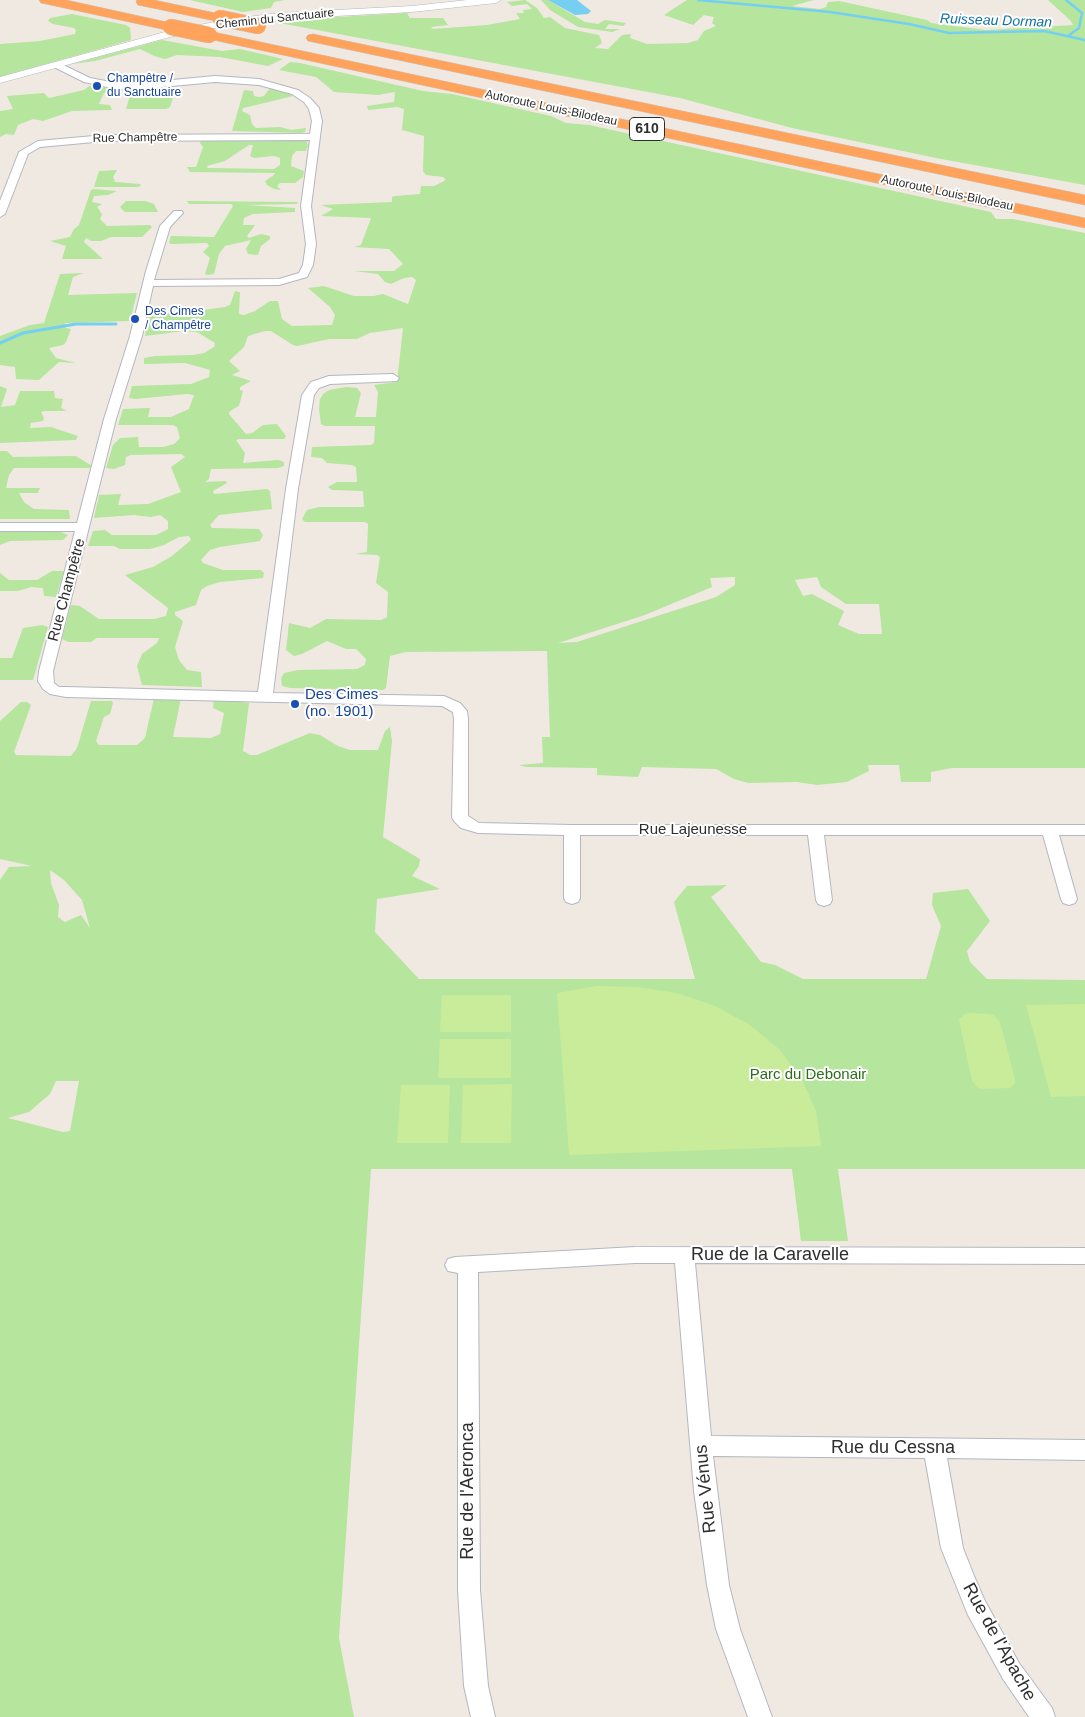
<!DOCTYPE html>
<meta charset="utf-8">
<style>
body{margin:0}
canvas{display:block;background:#efe9e1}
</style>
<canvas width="1085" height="1717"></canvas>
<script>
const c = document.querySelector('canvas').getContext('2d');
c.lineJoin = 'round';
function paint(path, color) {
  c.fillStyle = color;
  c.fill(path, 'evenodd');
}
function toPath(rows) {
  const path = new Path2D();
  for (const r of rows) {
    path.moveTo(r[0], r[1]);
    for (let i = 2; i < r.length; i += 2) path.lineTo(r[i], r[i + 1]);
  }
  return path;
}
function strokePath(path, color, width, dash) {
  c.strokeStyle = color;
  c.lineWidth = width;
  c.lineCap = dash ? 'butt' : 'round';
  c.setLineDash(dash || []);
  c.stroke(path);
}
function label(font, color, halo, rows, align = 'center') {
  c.font = font + ' Arial,sans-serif';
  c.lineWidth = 4;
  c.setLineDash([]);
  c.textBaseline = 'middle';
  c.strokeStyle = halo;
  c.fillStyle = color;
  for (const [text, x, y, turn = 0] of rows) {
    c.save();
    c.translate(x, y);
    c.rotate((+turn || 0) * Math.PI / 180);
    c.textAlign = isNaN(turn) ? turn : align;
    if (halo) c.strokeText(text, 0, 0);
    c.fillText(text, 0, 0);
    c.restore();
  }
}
paint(toPath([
 [190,0,285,0,274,2,271,8,243,12],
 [525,0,537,8,544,18,550,17,565,28,599,35,602,43,595,48,608,49,622,35,631,34,630,38,647,44,688,43,698,40,704,31,716,26,712,23,714,17,704,15,693,25,664,15,687,0,814,0,792,6,820,9,826,7,828,2,839,1,927,20,931,23,986,30,1073,25,1071,21,1048,0,1085,0,1085,185,941,159,792,128,680,98,269,21,407,13,410,18,443,18,448,25,431,27,433,29,487,25,520,19,516,13,524,13,523,10,532,9,527,4,512,6,507,2],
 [541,0,548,0,585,22,598,24,605,20,626,23,623,26,609,24,605,29,620,29,612,32,578,27,550,10],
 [72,14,126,25,130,28,131,40,0,77,0,44,40,41,75,34,76,30,74,28,53,24,48,21,50,18],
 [162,40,222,51,240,49,283,59,268,66,220,57,177,55,165,59,154,56,140,49,95,61,72,64],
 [290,62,300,63,423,91,452,94,551,116,566,123,589,125,991,212,996,219,1013,219,1085,233,1085,768,952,768,931,772,931,782,901,782,899,765,868,765,869,771,847,782,817,785,797,782,748,783,734,779,716,769,642,767,638,777,597,775,597,768,526,767,519,765,543,763,542,737,550,737,547,651,406,652,390,656,386,688,383,690,290,688,282,686,281,678,284,673,298,670,357,669,365,665,366,659,356,649,346,649,327,641,302,654,294,656,286,650,289,623,310,628,326,619,381,620,387,617,388,592,376,583,380,557,377,555,355,554,367,552,368,524,365,522,305,522,302,519,307,510,319,507,364,507,363,491,332,490,328,487,337,482,357,482,356,467,352,465,327,463,322,458,311,457,312,447,371,445,374,443,375,426,325,426,321,424,319,409,320,399,323,394,329,390,346,387,357,388,361,393,355,417,376,417,378,392,374,385,397,382,403,328,370,333,357,339,329,339,297,346,293,345,271,331,265,331,248,336,244,347,229,361,240,371,232,375,251,381,240,387,240,390,243,391,239,406,230,411,229,414,246,434,252,433,263,425,277,424,286,436,284,439,239,439,236,440,245,453,243,463,278,460,284,462,284,466,278,468,211,469,209,479,205,482,226,481,227,483,213,491,214,494,267,489,270,491,272,509,219,515,210,525,212,528,259,529,263,535,260,541,220,547,210,550,201,560,203,563,223,570,261,570,264,573,263,578,220,582,207,586,201,590,196,605,175,612,175,615,183,621,175,647,179,660,187,670,201,672,202,687,142,685,137,666,142,654,157,643,159,638,97,638,91,642,68,642,62,639,71,605,80,606,99,619,154,619,166,616,168,608,125,575,153,567,172,556,191,540,189,536,179,537,164,545,150,549,120,549,114,546,88,546,93,531,105,530,112,535,156,535,168,529,168,521,160,515,151,517,134,515,94,518,99,495,121,494,118,505,148,504,181,492,171,467,185,457,181,454,131,455,126,457,125,465,114,469,106,468,113,445,120,438,138,437,139,447,163,447,174,444,180,438,177,427,173,425,118,425,123,409,150,408,148,417,171,417,189,409,194,395,187,394,135,399,129,398,132,386,191,384,209,377,210,370,185,363,144,364,144,358,155,356,194,355,204,353,214,347,215,343,197,332,184,331,145,336,149,313,182,313,225,307,230,305,235,291,240,292,239,314,244,315,255,311,270,301,278,301,282,319,292,326,332,325,335,315,330,307,308,288,324,286,354,296,374,296,383,294,408,304,416,280,412,277,404,278,391,284,385,282,378,274,354,271,394,271,403,264,389,249,354,247,361,245,371,218,321,216,333,209,321,205,392,202,392,197,395,196,420,194,421,186,434,186,446,180,443,177,426,175,423,171,424,136,402,130,404,109,397,107,368,110,367,106,394,102,395,92,378,95,334,92,316,77,279,70],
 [735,577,735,585,716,597,577,642,558,643,645,615,712,587,710,578],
 [817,577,821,587,846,604,879,604,882,634,859,634,838,625,844,611,812,594,803,596,795,580],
 [89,86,121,89,119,93,104,93,99,104,110,105,112,110,72,111,43,121,33,119,18,125,14,135,6,134,0,137,0,111,13,109,7,96,44,93,49,98,84,90],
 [171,86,169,94,173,98,170,107,166,109,126,109,132,89],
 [270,88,288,93,293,96,248,107,243,108,242,111,250,115,252,124,256,128,280,127,291,130,306,128,305,132,301,133,232,131,244,90,253,91,254,96,259,97,264,96],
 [202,139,306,141,308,145,306,151,296,151,292,156,291,166,304,171,303,177,295,183,280,183,277,186,281,190,274,189,267,185,265,181,274,175,275,173,190,172,187,167,196,167,203,147,200,143],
 [249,145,253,145,250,156,254,158,274,156,280,158,280,165,274,169,208,168,207,166,225,161],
 [117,170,113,177,115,182,140,184,141,186,137,187,94,187,99,171],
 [94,189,117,191,108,195,94,196,92,202,102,204,97,207,102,214,100,219,107,226,150,225,152,227,142,237,111,237,101,241,91,241,86,238,84,242,103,259,62,259,66,246,50,241,70,237,74,229,79,225,91,190],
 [126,201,145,201,154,204,158,212,125,212,120,207],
 [187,201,298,202,297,204,245,205,295,208,295,212,253,214,244,218,243,225,255,225,247,236,249,238,261,234,270,236,270,239,261,246,258,255,248,254,246,249,251,240,225,246,219,254,214,274,208,275,205,274,210,258,203,252,209,246,207,243,171,244,169,243,171,236,214,237,233,206,231,204,189,204],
 [84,273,73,277,68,295,137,293,130,321,65,323,66,328,71,329,66,342,63,345,49,348,56,358,76,363,59,362,39,380,16,379,15,367,0,365,0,336,30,325,44,323,60,274],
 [0,386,7,389,1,407,15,405,20,391,54,391,55,398,63,399,61,408,67,411,44,411,41,412,44,418,43,421,31,423,30,428,51,427,78,436,76,440,0,443],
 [0,451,7,451,13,457,76,456,92,466,90,468,14,468,9,475,6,488,40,488,38,493,19,493,24,502,34,509,69,510,70,519,0,519],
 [0,532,61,532,68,535,63,540,10,541,0,545],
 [52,571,64,571,56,597,44,596,43,588,31,587,18,591,0,591,0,573,9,580,37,580],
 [42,625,48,627,33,680,0,680,0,658,12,658,23,628],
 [154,698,181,698,173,737,211,738,220,734,224,713,213,708,214,699,249,703,243,751,250,755,257,755,310,733,320,735,338,746,350,750,378,750,385,731,390,727,392,741,383,837,420,859,419,866,412,876,440,889,377,899,375,932,419,979,695,979,674,902,687,886,727,885,711,897,761,962,775,965,803,979,926,979,941,926,932,905,933,893,968,889,990,921,967,951,970,962,987,979,1085,980,1085,1169,838,1169,848,1241,801,1241,792,1169,371,1169,339,1638,354,1717,0,1717,0,880,9,867,32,866,0,859,0,721,21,702,27,702,31,705,14,752,16,755,71,756,77,748,91,701,112,701,113,703,110,714,104,717,96,741,99,745,137,745,145,738],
 [50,870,64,880,82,900,90,928,81,915,65,922,58,917,59,905,51,883],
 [56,1081,79,1081,70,1131,63,1132,8,1118,29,1112,50,1094]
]), '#b6e59e');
paint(toPath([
 [597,986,637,987,677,993,715,1006,750,1025,779,1049,802,1079,816,1111,821,1146,571,1155,569,1154,557,993],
 [442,995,511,995,511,1032,440,1032],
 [1085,1004,1085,1096,1051,1097,1026,1005],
 [968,1013,989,1014,994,1015,1000,1022,1015,1079,1015,1083,1010,1088,983,1089,978,1088,972,1081,959,1020,964,1014],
 [440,1039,511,1039,511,1078,438,1078],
 [512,1084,511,1143,461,1143,463,1085],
 [401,1085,450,1085,448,1143,397,1143]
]), '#c9ec9a');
paint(toPath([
 [548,0,577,0,591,11,588,14,575,15]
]), '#75cff0');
strokePath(toPath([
 [698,0,830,12,909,24,949,33,1044,31,1085,40],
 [1066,0,1082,13,1079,28,1068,36]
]), '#75cff0', 2.5);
strokePath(toPath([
 [0,343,23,333,76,324,116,324]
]), '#75cff0', 3);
const minor = toPath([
 [57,62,90,78,116,83,140,83,215,76,259,79,298,90,310,98,319,108,322,121,311,206,316,244,313,265,307,277,279,285,153,286,142,336,116,419,53,671,54,683,59,687,66,687,258,692,286,489,302,395,311,382,329,376,393,374,399,378,397,381,330,384,319,388,314,395,298,489,273,693,444,696,460,703,467,711,468,719,468,816,479,823,572,825,1085,825,1085,835,1059,835,1077,899,1075,903,1069,905,1063,903,1061,899,1043,835,824,835,832,900,830,904,824,906,818,904,816,900,808,835,580,835,580,898,578,902,572,904,566,902,564,898,564,835,478,833,461,828,454,821,452,817,454,719,453,712,442,706,66,697,50,694,43,689,38,681,39,671,75,531,0,531,0,523,77,523,104,419,130,336,146,271,160,226,174,211,182,211,183,213,170,227,154,280,279,279,299,273,303,265,306,244,301,206,310,140,105,141,40,147,28,154,5,214,0,217,0,201,19,152,38,141,105,135,310,134,312,121,309,109,304,102,292,94,259,85,215,82,140,89,116,89,84,82,54,67,53,65,57,62],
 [635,1247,1085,1248,1085,1264,695,1263,711,1436,1085,1440,1085,1460,947,1458,963,1548,974,1576,984,1599,1019,1663,1052,1708,1055,1717,1029,1717,1003,1679,968,1615,941,1548,925,1458,713,1456,729,1585,740,1629,772,1717,748,1717,716,1629,707,1585,694,1491,675,1263,635,1263,478,1272,480,1590,488,1686,495,1717,471,1717,464,1686,458,1590,458,1273,448,1271,445,1265,448,1259,455,1257,635,1247]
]);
const tertiary = toPath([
 [467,0,501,0,496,3,412,12,279,19,224,26,170,37,0,83,0,77,165,32,224,20,279,13,412,6,467,0]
]);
const motorway = toPath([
 [39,0,66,0,171,23,176,24,178,27,176,30,171,31,46,4,41,3,39,0],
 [137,0,154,0,220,14,225,15,227,18,225,21,220,22,138,5,136,2,137,0],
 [209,31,1085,218,1085,228,204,38,202,35,204,32,209,31],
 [313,34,1085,195,1085,205,308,41,306,38,308,35,313,34]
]);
strokePath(minor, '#b4b7c1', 2);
strokePath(tertiary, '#b4b7c1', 1);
strokePath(motorway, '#c9c9c9', 1);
paint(minor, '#fff');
paint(tertiary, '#fff');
paint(motorway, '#ffa35c');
const motorwayBridge = toPath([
 [220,18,258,26],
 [171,27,209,35]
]);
strokePath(motorwayBridge, '#c9c9c9', 17, []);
strokePath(motorwayBridge, '#ffa35c', 16);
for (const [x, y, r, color] of [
 [97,86,5,"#1a4fb4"],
 [135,319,5,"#1a4fb4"],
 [295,704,5,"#1a4fb4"]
]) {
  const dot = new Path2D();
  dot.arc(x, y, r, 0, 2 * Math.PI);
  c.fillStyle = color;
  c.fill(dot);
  strokePath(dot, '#fff', 2);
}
label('12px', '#2e2e2e', '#fff', [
 ["Chemin du Sanctuaire",275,19,-6],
 ["Autoroute Louis-Bilodeau",551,108,12],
 ["Rue Champêtre",135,138,-1],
 ["Autoroute Louis-Bilodeau",947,193,12]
]);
label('12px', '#164399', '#fff', [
 ["Champêtre /",107,79],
 ["du Sanctuaire",107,93],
 ["Des Cimes",145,312],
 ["/ Champêtre",145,326]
], 'left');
label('italic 14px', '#0d6fa3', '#fff', [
 ["Ruisseau Dorman",996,21,2]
]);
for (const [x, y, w] of [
 [647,129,35]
]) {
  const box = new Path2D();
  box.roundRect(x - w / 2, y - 11.5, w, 23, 4);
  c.fillStyle = '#fff';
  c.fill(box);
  strokePath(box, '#2e2e2e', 1);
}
label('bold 14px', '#2e2e2e', null, [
 ["610",647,129]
]);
label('15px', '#2e2e2e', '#fff', [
 ["Rue Champêtre",67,590,-75],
 ["Rue Lajeunesse",693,830]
]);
label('15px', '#164399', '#fff', [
 ["Des Cimes",305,695],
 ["(no. 1901)",305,712]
], 'left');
label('15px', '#2c6e1b', '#fff', [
 ["Parc du Debonair",808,1075]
]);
label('18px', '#2e2e2e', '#fff', [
 ["Rue de la Caravelle",770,1255],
 ["Rue du Cessna",893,1448],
 ["Rue Vénus",706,1489,-96],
 ["Rue de l'Aeronca",468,1491,-90],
 ["Rue de l'Apache",999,1642,61]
]);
</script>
